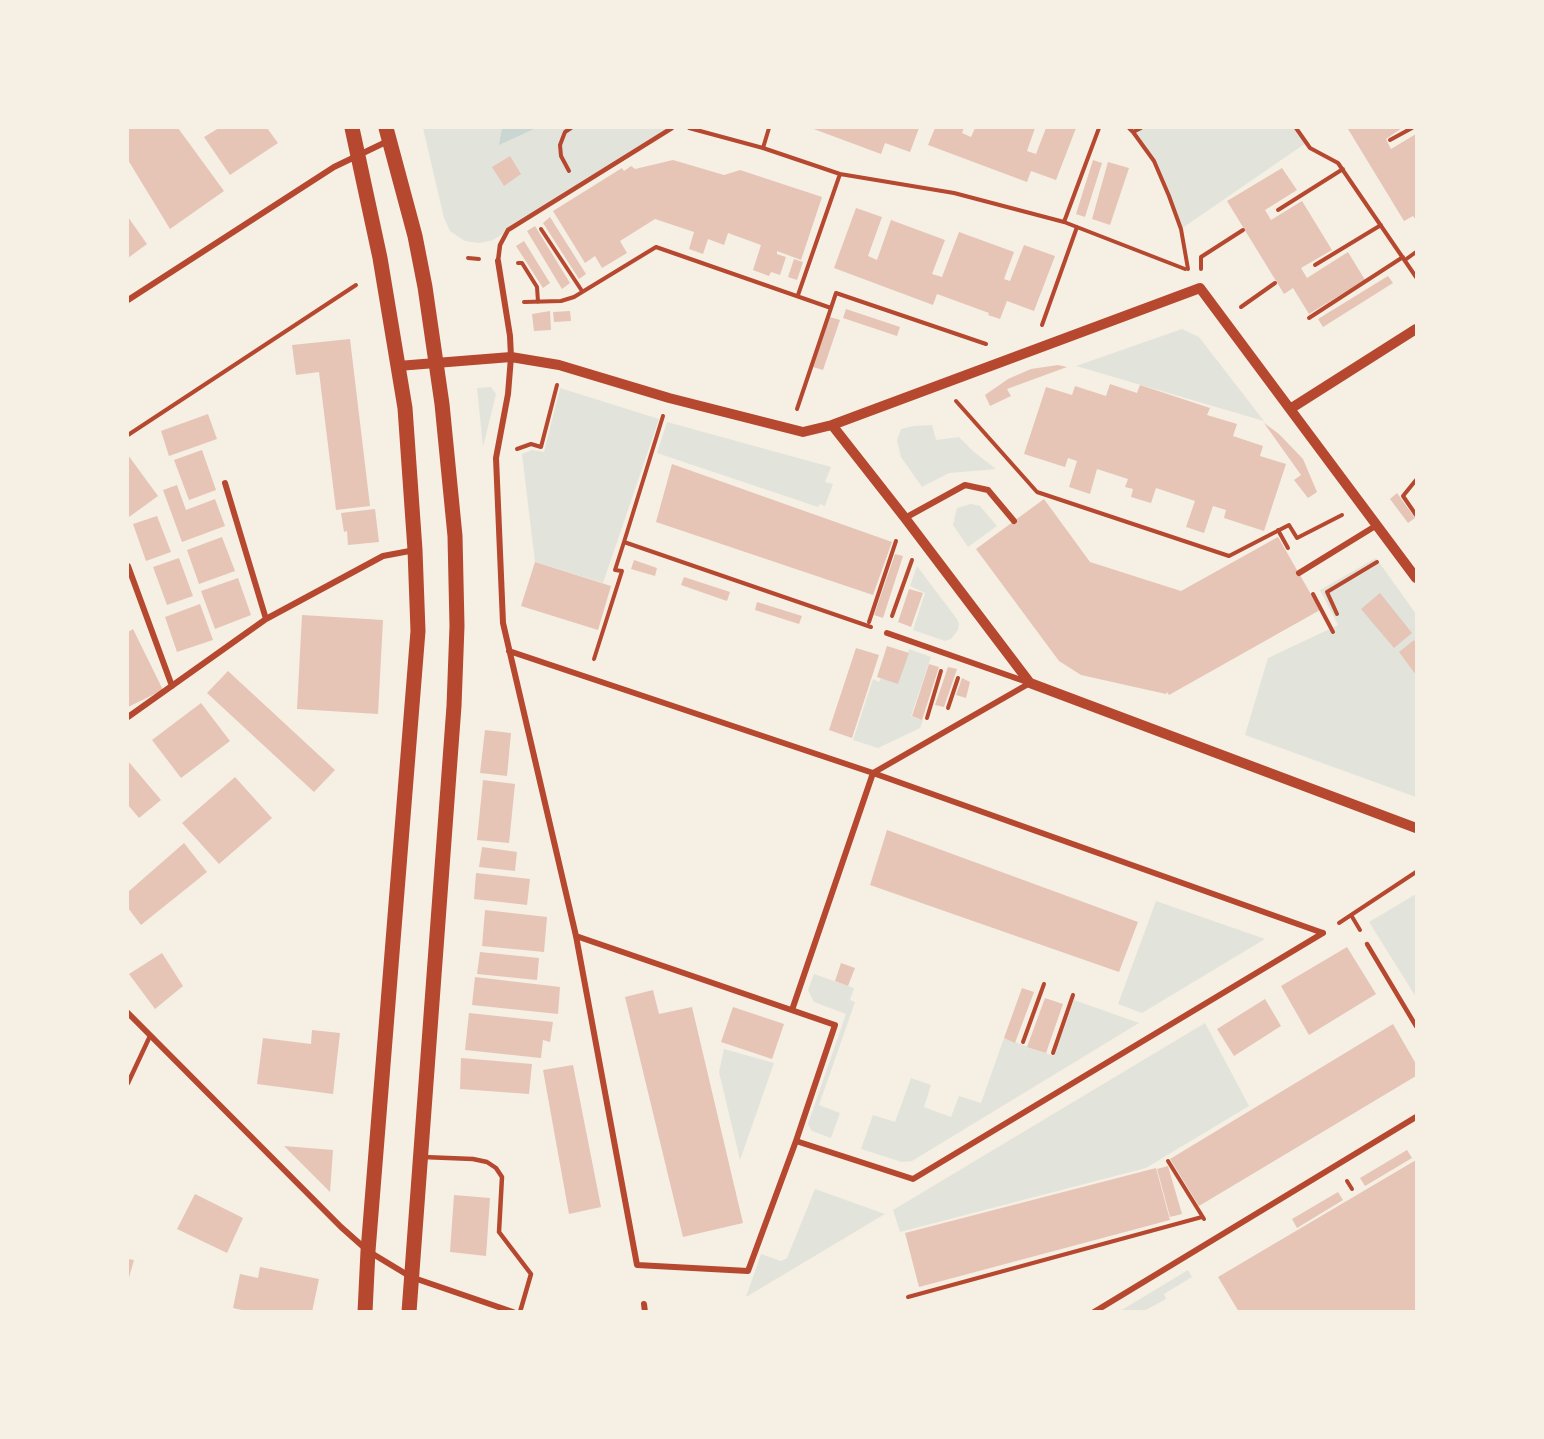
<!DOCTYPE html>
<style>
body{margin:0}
#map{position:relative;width:1544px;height:1439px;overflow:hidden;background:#f6efe4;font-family:Commissioner,sans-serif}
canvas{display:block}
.frame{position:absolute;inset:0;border:129px solid #f6efe4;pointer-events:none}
</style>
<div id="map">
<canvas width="1544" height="1439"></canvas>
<div class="frame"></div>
</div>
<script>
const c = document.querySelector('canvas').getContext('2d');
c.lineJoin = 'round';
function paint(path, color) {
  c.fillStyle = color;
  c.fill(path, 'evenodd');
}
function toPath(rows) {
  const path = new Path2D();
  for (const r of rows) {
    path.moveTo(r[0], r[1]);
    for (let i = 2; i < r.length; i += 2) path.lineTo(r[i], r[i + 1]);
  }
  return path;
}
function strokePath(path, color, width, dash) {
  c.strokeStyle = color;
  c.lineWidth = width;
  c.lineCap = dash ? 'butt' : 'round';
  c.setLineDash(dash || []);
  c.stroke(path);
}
paint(toPath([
 [423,128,672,128,493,240,479,243,465,241,450,231,444,218],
 [1141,128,1296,128,1306,143,1181,229,1154,161,1133,132],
 [1182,329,1199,337,1264,421,1076,366],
 [491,387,496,394,483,447,477,388],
 [560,388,659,419,603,583,535,562,522,454,532,450,544,452],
 [667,422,831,467,825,482,833,484,825,506,820,504,818,507,657,453],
 [932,425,936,440,959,437,974,452,996,469,949,473,922,487,901,457,897,440,901,429,913,426],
 [971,504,980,506,997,526,968,547,953,525,957,508],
 [1376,558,1416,614,1416,797,1245,735,1268,658,1338,625,1320,590],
 [917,566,957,619,959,624,958,630,951,639,945,641,913,630,925,593,910,586],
 [909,649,931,657,911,716,923,720,920,728,878,748,853,740,873,679,879,682,881,678,898,683],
 [1416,894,1416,997,1369,922],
 [1156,901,1265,939,1142,1013,1118,1004],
 [814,974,854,988,850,1000,855,1002,819,1105,840,1113,831,1138,812,1131,808,1124,846,1014,814,1002,808,990],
 [1074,1000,1139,1023,912,1161,902,1162,861,1149,873,1115,895,1122,911,1078,931,1085,924,1107,951,1117,959,1096,981,1103,1004,1038,1054,1056],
 [1205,1023,1249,1106,1146,1168,900,1232,893,1210],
 [724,1049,774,1063,740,1160,719,1072],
 [815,1189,885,1214,746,1297,761,1254,781,1261,787,1258],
 [1188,1270,1192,1277,1164,1294,1166,1299,1144,1311,1120,1311]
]), '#e2e4dc');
paint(toPath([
 [502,128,536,128,499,145]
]), '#c9d6d2');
paint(toPath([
 [128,128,178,128,224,191,170,229,128,160],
 [219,128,267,128,278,143,230,175,204,137],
 [811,128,919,128,910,152,885,143,881,154],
 [935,128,964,128,962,133,971,137,975,128,1035,128,1027,151,1036,154,1046,128,1076,128,1056,180,1031,171,1027,182,928,145],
 [1351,128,1402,128,1386,139,1391,149,1416,134,1416,220,1413,216,1404,221,1348,129],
 [510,156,521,174,504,186,492,167],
 [673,160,724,175,740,170,822,197,801,260,777,251,777,254,786,257,780,275,771,272,769,276,753,270,761,245,728,233,724,245,708,239,703,254,689,249,694,232,655,219,620,241,627,253,602,268,595,256,585,263,553,211,622,168,624,171,631,166,635,169],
 [1093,160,1102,163,1085,217,1076,214],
 [1108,162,1129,168,1110,225,1092,219],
 [1282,168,1297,190,1265,210,1271,220,1302,201,1332,250,1301,268,1307,278,1348,252,1365,280,1309,314,1293,288,1284,294,1227,201],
 [856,208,882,217,868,256,877,260,891,220,945,240,932,274,942,277,959,232,1014,252,1004,279,1010,281,1024,245,1055,256,1034,311,1007,301,1000,319,988,315,989,313,937,294,933,305,834,268],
 [128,217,147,244,128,258],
 [550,217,586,274,579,279,543,223],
 [535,226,570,283,562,289,527,231],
 [524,241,550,283,543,288,516,246],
 [794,259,803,262,797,280,788,277],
 [1388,276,1393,283,1323,327,1318,319],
 [846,309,900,327,897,336,843,318],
 [550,311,551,330,534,331,532,314],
 [570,311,571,321,554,322,553,312],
 [830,317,840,320,823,370,813,367],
 [350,339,370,506,336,510,319,372,296,375,292,345],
 [1058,365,1067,367,1007,389,1011,396,990,406,985,395,1008,379,1031,369],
 [1110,384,1137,393,1140,385,1210,408,1207,415,1237,424,1233,436,1263,446,1260,456,1286,464,1264,531,1224,518,1226,510,1213,506,1204,533,1186,527,1195,501,1156,488,1151,503,1131,497,1133,489,1125,487,1128,479,1097,469,1090,494,1069,487,1077,461,1068,458,1065,467,1024,454,1046,387,1072,395,1075,386,1106,396],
 [208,414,217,439,169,456,161,431],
 [1264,423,1279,434,1303,459,1317,492,1308,498,1294,480,1301,475],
 [202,450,216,490,189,500,174,460],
 [128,455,158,496,129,517,128,515],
 [672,464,892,542,873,595,656,522],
 [177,485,186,510,215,499,225,526,182,542,163,490],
 [1397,493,1415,518,1408,523,1390,499],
 [1044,499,1090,562,1181,591,1278,537,1320,610,1169,695,1167,692,1166,694,1081,675,1059,661,976,549],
 [375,509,379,542,348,545,347,531,344,532,341,513],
 [157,516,171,552,146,561,133,524],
 [222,537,235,571,199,584,187,550],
 [895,554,903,556,883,618,874,615],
 [179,558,193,596,167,605,153,567],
 [634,560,657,568,655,576,631,569],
 [535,562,611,586,598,630,521,606],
 [684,577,730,592,727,601,681,585],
 [238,578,251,615,215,629,201,591],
 [909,589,923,593,911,627,898,622],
 [1380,593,1412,633,1394,648,1361,609],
 [757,602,802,616,799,624,755,610],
 [200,604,213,640,177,652,165,617],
 [302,615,383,620,378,714,297,709],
 [133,629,163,690,128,707,128,632],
 [1414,640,1416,644,1416,675,1399,652],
 [887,646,909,653,898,684,877,677],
 [856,648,879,655,852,738,829,730],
 [929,664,939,667,922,720,912,716],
 [948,667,957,669,944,707,935,705],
 [228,671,335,770,314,792,207,693],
 [962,678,970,682,966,698,956,695],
 [201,703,230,741,181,778,152,740],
 [485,730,511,733,507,776,480,773],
 [128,761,161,800,139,818,128,805],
 [235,777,272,818,219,864,182,823],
 [483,780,515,784,509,843,477,840],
 [887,830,1138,922,1119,972,870,885],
 [184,843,207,872,141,925,128,908,128,892],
 [482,847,517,852,515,871,479,867],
 [476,873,530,879,527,905,474,899],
 [485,910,547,917,544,952,482,946],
 [1347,947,1376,994,1309,1035,1281,986],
 [480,952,539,958,537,980,477,974],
 [162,953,183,986,155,1009,129,974],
 [841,963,855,968,848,986,835,981],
 [475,977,560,987,558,1014,472,1005],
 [1022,988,1034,992,1015,1043,1004,1038],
 [653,990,659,1014,692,1007,743,1223,683,1237,625,997],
 [1045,998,1063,1004,1046,1053,1027,1047],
 [1265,999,1281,1026,1234,1056,1217,1029],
 [733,1007,784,1024,772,1059,721,1042],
 [469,1013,553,1022,550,1042,543,1040,541,1058,465,1050],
 [1393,1024,1416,1064,1416,1076,1199,1206,1170,1159],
 [312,1030,340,1033,333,1094,257,1084,263,1038,311,1044],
 [461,1058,532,1064,529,1094,460,1089],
 [573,1065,601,1207,569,1214,543,1070],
 [284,1146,333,1150,330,1192],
 [1407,1150,1412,1158,1365,1186,1360,1178],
 [1416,1160,1416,1312,1239,1312,1218,1277],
 [1168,1166,1182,1214,1170,1217,1157,1169],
 [1156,1168,1170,1220,919,1287,905,1233],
 [1338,1192,1343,1200,1297,1228,1292,1219],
 [195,1194,243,1218,227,1253,177,1229],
 [454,1195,490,1198,486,1256,450,1252],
 [128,1259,134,1260,128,1281],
 [260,1267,319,1279,312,1312,251,1312,233,1308,240,1274,258,1278]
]), '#e6c5b7');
strokePath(toPath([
 [689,128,763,148,840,174,798,295],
 [1129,128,1133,132],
 [1141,128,1133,132,1154,161,1169,196,1181,229,1188,269],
 [1296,128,1310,148,1338,163,1416,277],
 [1390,140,1412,128],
 [763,148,769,128],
 [569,171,561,156,560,145,565,132,571,128],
 [840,174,954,193,1064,222,1185,269],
 [1278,210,1343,169],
 [1064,222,1099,128],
 [541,229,582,291],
 [468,258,479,259],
 [1405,260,1416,252],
 [518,263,522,263,537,287,538,302],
 [1315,265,1381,225],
 [1201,269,1201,257,1243,230],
 [524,302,561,301,574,297,656,247,831,308,836,293,986,344],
 [1241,307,1275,283],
 [1309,318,1403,257],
 [1042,325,1077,227],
 [956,401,1037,492,1229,556,1289,525,1297,538,1342,515],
 [797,409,831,308],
 [128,435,356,285],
 [517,449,531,444,541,447,557,385],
 [1416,480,1403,496,1416,515],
 [1278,530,1288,548],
 [624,542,663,416],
 [1313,594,1333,632],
 [1337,614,1327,592,1377,562],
 [892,616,912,560],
 [869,622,896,541],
 [594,659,622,571,615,570,624,542,871,627],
 [948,708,958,678],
 [927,718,941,671],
 [1351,915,1360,930],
 [1339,923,1416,872],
 [1023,1042,1044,984],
 [1053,1053,1073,995],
 [1168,1161,1204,1219],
 [1347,1181,1352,1189],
 [908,1297,1202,1217]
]), '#b5482f', 4);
strokePath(toPath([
 [498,261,500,245,508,230,672,128],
 [1367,944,1416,1026],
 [128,1083,150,1036],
 [423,1157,473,1159,487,1162,496,1168,502,1177,499,1232,531,1274,520,1312]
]), '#b5482f', 4.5);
strokePath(toPath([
 [498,261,510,336,511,357,508,394,496,458,503,623,576,936,637,1265,748,1271,796,1141,913,1179,1323,933],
 [128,300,334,167,388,141],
 [225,483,266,619],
 [905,518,965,485,988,490,1014,521],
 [128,566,172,686],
 [1299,573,1377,525],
 [887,633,1027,682],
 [509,651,873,773,1323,933],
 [128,717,266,619,383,556,415,550],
 [576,936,835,1025,796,1141],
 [792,1010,873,773,1030,683],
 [128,1013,341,1227,368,1251,411,1277,513,1312],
 [644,1304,645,1312],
 [1094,1312,1416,1117]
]), '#b5482f', 6);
strokePath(toPath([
 [398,366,511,357,559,365,669,398,803,432,832,425,1200,288,1290,409,1416,329],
 [1290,409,1416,578],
 [832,425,905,518,1030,683,1416,828]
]), '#b5482f', 10);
strokePath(toPath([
 [352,128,380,258,405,408,415,550,418,631,368,1251,365,1312],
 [386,128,415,236,425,287,442,404,455,536,457,626,454,706,409,1312]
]), '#b5482f', 15);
</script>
